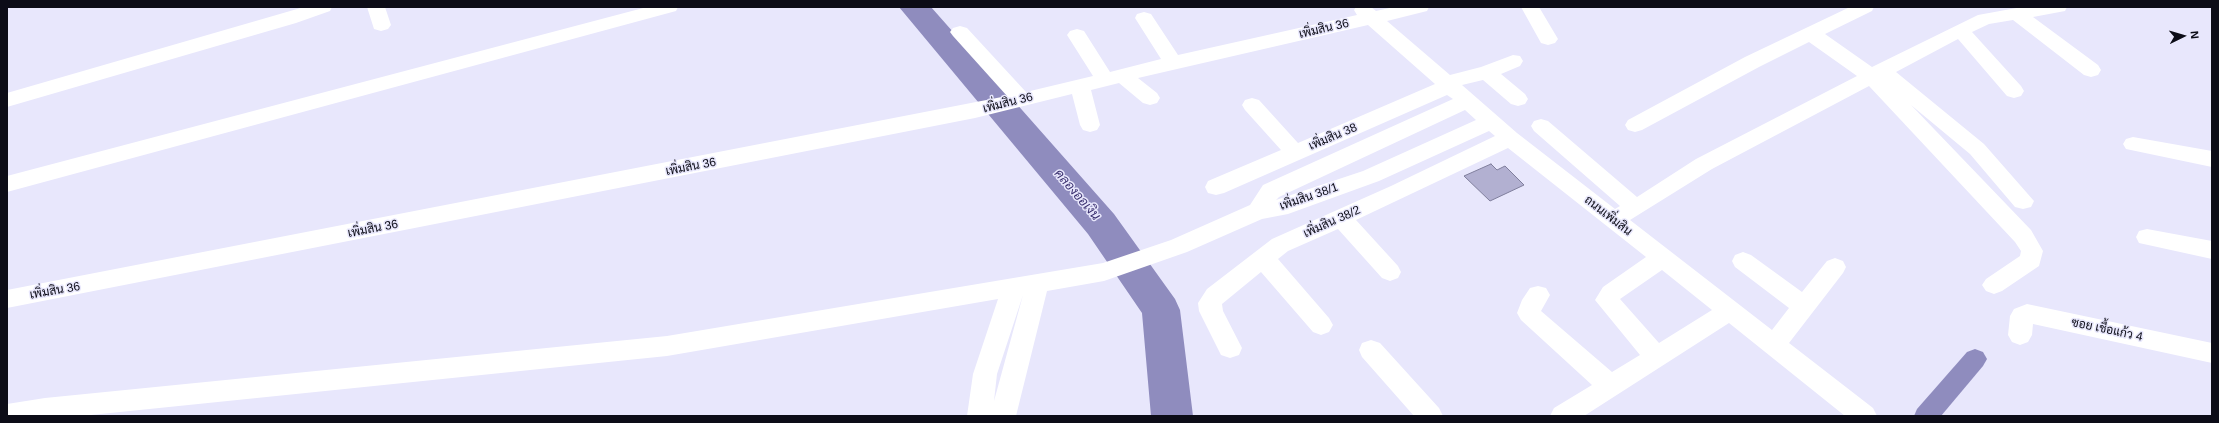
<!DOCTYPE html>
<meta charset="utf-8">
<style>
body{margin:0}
#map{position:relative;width:2219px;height:423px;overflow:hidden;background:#e8e7fc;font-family:Arial,sans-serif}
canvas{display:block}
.frame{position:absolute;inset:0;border:8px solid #0c0c17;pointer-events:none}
.north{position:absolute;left:2163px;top:16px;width:40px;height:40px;-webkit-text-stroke:3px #e8e7fc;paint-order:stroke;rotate:85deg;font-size:11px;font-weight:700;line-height:16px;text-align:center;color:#0c0c17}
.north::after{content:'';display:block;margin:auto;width:14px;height:18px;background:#0c0c17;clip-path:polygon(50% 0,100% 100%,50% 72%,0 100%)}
</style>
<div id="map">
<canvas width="2219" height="423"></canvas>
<div class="frame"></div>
<div class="north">N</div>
</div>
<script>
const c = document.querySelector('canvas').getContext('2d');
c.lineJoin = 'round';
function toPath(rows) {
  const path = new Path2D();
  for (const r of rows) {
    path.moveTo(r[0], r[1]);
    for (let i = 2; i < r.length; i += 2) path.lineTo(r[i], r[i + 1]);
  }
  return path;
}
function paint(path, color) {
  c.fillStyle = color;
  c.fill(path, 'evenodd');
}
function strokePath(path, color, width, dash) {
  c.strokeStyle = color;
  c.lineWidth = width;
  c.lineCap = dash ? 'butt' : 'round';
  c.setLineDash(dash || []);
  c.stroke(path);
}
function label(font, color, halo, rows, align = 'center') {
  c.font = font + ' Arial,Sarabun,sans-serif';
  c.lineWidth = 3;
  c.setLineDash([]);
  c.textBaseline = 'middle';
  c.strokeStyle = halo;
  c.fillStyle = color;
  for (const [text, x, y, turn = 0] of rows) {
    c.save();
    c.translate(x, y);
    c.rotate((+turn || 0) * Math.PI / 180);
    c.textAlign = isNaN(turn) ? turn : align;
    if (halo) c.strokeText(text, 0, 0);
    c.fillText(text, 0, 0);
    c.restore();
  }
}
paint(toPath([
 [1975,349,1983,352,1987,359,1983,366,1941,416,1914,416,1917,409,1967,352,1975,349]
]), '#8f8cbe');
paint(toPath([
 [899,7,931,7,1114,214,1175,299,1180,310,1193,416,1151,416,1142,313,1088,234,899,7]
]), '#8f8cbe');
const building = toPath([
 [1491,164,1497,170,1505,166,1524,185,1490,201,1464,176,1491,164]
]);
paint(building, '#b2b0d1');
strokePath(building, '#7f7e9c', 1);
paint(toPath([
 [304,7,332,7,330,11,296,23,7,107,7,93,304,7],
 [367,7,385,7,391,25,388,29,381,31,374,29,367,7],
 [647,7,678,7,676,11,7,192,7,176,647,7],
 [1356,7,1371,7,1376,11,1394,7,1429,7,1427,11,1387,21,1450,75,1481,67,1513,55,1520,56,1523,61,1520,66,1501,74,1525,94,1528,99,1525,104,1518,106,1511,104,1483,80,1462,85,1517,133,1615,209,1620,206,1534,131,1531,126,1534,121,1541,119,1548,121,1637,197,1696,159,1857,76,1809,42,1759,67,1642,130,1635,132,1628,130,1625,125,1628,120,1745,57,1850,7,1874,7,1872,11,1825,34,1872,67,1978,15,2022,7,2067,7,2065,11,2033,17,2098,65,2101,70,2098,75,2091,77,2084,75,2013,20,1989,24,1972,32,2021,86,2024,91,2021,96,2014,98,2007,96,1958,39,1896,72,1984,144,2034,201,2031,207,2023,209,2015,207,1970,154,1911,105,2031,230,2043,251,2039,266,2002,291,1994,294,1986,291,1982,285,1986,279,2020,256,2021,251,2015,242,1869,86,1712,169,1630,220,1772,330,1789,308,1735,267,1732,261,1735,255,1743,252,1751,255,1802,292,1827,261,1835,258,1843,261,1846,267,1843,273,1789,343,1873,408,1877,416,1845,416,1729,323,1584,416,1550,416,1554,408,1592,385,1521,320,1517,313,1522,300,1530,288,1538,286,1546,288,1550,295,1541,311,1612,372,1640,355,1595,300,1603,287,1646,257,1508,148,1356,220,1398,266,1401,272,1398,278,1390,281,1382,278,1338,229,1288,251,1278,259,1329,318,1333,325,1329,332,1321,335,1313,332,1261,272,1222,304,1223,311,1242,348,1239,355,1230,358,1221,355,1199,311,1198,303,1207,289,1272,239,1391,186,1495,136,1489,131,1379,181,1288,214,1262,219,1187,252,1104,281,1047,291,1016,416,967,416,973,374,998,299,667,356,81,416,7,416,7,404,45,398,667,336,1103,263,1171,240,1250,205,1263,185,1453,99,1447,95,1224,193,1216,195,1208,193,1205,187,1208,181,1281,150,1245,110,1242,105,1245,100,1252,98,1259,100,1298,143,1435,84,1368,25,1138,78,1157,93,1160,98,1157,103,1150,105,1143,103,1119,83,1091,90,1100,125,1097,130,1090,132,1083,130,1080,125,1072,94,975,118,7,308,7,290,1007,96,953,36,950,32,953,28,960,26,967,28,1026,92,1093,76,1067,35,1070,31,1077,29,1084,31,1110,72,1161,59,1135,18,1137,14,1144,12,1151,14,1178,55,1357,15,1354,10,1356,7],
 [1465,110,1476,120,1363,171,1276,200,1279,197,1465,110],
 [1662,270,1712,310,1659,343,1620,299,1662,270],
 [1023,295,994,401,997,374,1023,295],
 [1521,7,1539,7,1558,39,1555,43,1548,45,1541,43,1521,7],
 [2133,137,2212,151,2212,167,2126,149,2123,144,2126,139,2133,137],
 [2147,229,2212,241,2212,259,2139,243,2136,237,2139,231,2147,229],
 [2027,304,2212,343,2212,363,2033,324,2032,335,2028,342,2020,345,2012,342,2008,335,2010,316,2014,309,2027,304],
 [1371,340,1380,343,1439,408,1443,416,1414,416,1362,357,1359,350,1362,343,1371,340]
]), '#fff');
label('12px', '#0c0c17', '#e8e7fc', [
 ["เพิ่มสิน 36",1324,29,-13],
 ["เพิ่มสิน 36",1008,103,-14],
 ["เพิ่มสิน 38",1333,137,-23],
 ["เพิ่มสิน 36",691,167,-11],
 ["เพิ่มสิน 38/1",1309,197,-19],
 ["ถนนเพิ่มสิน",1608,216,38],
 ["เพิ่มสิน 38/2",1332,222,-24],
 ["เพิ่มสิน 36",373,229,-11],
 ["เพิ่มสิน 36",55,291,-10],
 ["ซอย เชื้อแก้ว 4",2107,330,12]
]);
label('italic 13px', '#3b3170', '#e8e7fc', [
 ["คลองออเงิน",1077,195,49]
]);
</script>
